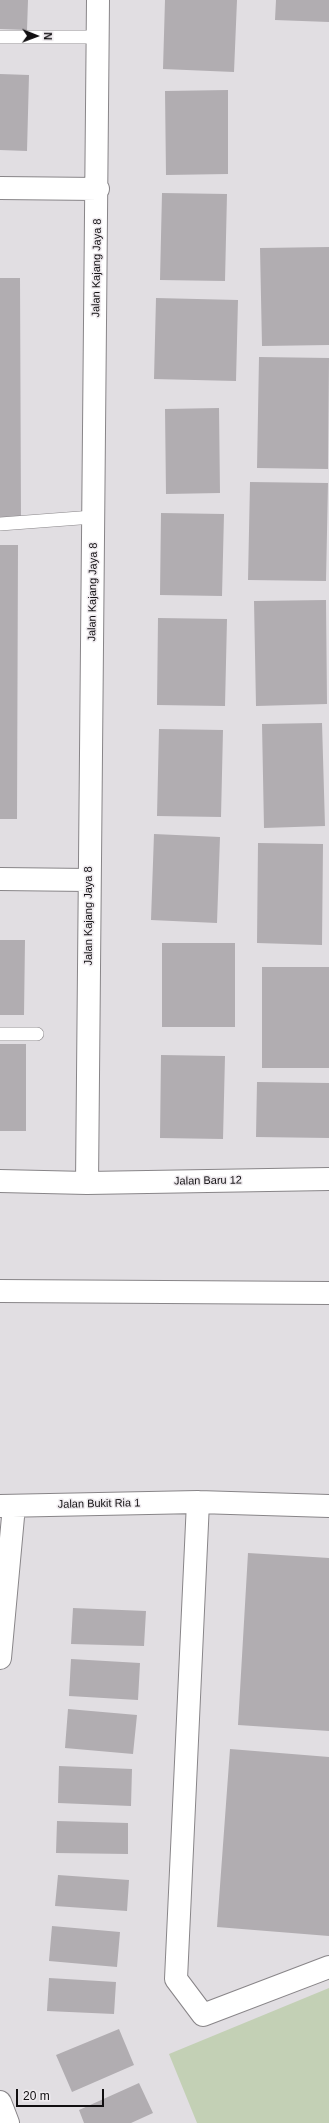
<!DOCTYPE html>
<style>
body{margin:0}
#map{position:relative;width:329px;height:2123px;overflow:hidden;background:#e1dee2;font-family:Helvetica,sans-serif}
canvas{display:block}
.north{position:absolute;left:16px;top:16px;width:40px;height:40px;-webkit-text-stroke:3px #efebef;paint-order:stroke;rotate:91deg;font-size:11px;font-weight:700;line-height:16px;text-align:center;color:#110f11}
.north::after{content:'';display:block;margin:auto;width:14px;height:18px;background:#110f11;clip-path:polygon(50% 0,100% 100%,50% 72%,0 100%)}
.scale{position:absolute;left:16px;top:2089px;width:88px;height:18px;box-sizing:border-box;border:2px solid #110f11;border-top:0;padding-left:5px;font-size:12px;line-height:14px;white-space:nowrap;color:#110f11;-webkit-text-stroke:3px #efebef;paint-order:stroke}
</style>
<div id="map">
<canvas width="329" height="2123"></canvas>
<div class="north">N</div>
<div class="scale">20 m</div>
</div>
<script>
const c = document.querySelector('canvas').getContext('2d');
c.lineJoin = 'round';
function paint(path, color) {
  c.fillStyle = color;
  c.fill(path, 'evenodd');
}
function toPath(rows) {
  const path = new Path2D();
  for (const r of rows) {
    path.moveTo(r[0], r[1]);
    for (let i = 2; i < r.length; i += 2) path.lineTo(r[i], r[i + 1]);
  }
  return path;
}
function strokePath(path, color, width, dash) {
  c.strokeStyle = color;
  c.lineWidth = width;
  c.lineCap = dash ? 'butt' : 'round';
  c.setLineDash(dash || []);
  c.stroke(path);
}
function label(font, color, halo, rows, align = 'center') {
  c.font = font + ' Helvetica,sans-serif';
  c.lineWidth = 3;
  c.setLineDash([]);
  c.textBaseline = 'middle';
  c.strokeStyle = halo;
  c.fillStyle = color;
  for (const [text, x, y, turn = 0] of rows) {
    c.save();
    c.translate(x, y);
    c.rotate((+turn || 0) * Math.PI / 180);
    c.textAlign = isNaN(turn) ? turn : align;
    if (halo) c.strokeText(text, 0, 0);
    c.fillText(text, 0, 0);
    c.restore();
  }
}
paint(toPath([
 [329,1988,329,2123,197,2123,169,2054]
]), '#c3d0b5');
paint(toPath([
 [0,0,28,0,27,30,0,29],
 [165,0,237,0,234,72,163,69],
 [276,0,329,0,329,22,275,20],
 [0,74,29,75,27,151,0,150],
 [228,90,228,174,166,175,165,91],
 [162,193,227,194,225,281,160,280],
 [329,247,329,345,262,346,260,248],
 [0,278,20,278,21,520,0,520],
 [156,298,238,300,236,381,154,379],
 [259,357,329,358,328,469,257,468],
 [219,408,220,493,166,494,165,409],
 [250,482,328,483,326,581,248,580],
 [161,513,224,514,222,596,160,595],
 [0,545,18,545,17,819,0,819],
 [326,600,327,704,256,706,254,601],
 [158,618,227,619,225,706,157,705],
 [322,723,325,826,264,828,262,724],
 [159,729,223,730,221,817,157,816],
 [154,834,220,837,217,923,151,920],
 [258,843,323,844,322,945,257,943],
 [0,940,25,940,24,1015,0,1015],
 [162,943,235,943,235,1027,162,1027],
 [262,967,329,967,329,1068,262,1068],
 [0,1044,26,1044,26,1131,0,1131],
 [161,1055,225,1056,223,1139,160,1138],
 [257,1082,329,1083,329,1138,256,1137],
 [248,1553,329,1558,329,1731,238,1725],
 [73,1608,146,1611,144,1646,71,1644],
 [71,1659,140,1663,138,1700,69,1696],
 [68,1709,137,1715,133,1754,65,1748],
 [230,1749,329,1757,329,1936,217,1927],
 [59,1766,132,1769,131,1806,58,1803],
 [57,1821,128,1823,128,1854,56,1853],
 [58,1875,129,1880,127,1911,55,1906],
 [52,1926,120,1932,117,1967,49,1961],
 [49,1978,116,1982,114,2014,47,2011],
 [119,2029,134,2065,72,2092,56,2055],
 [139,2083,153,2113,131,2123,84,2123,79,2110]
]), '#b1adb1');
const lane = toPath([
 [0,37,99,37],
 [0,524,93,517],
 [0,1034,37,1034]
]);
const street = toPath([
 [0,188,98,189],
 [0,879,89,880],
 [0,1181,87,1183,329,1179],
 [87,1183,98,0],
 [0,1291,329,1293],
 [198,1502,176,1979,203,2015,329,1967],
 [0,1506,198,1502,329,1506],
 [0,1658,14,1506],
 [0,2102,8,2123]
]);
strokePath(lane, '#888588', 14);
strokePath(street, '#888588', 24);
strokePath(lane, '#fff', 13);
strokePath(street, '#fff', 22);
label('11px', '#110f11', '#efebef', [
 ["Jalan Kajang Jaya 8",97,268,-89],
 ["Jalan Kajang Jaya 8",93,592,-89],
 ["Jalan Kajang Jaya 8",89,916,-90],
 ["Jalan Baru 12",208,1181,-1],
 ["Jalan Bukit Ria 1",99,1504,-1]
]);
</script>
